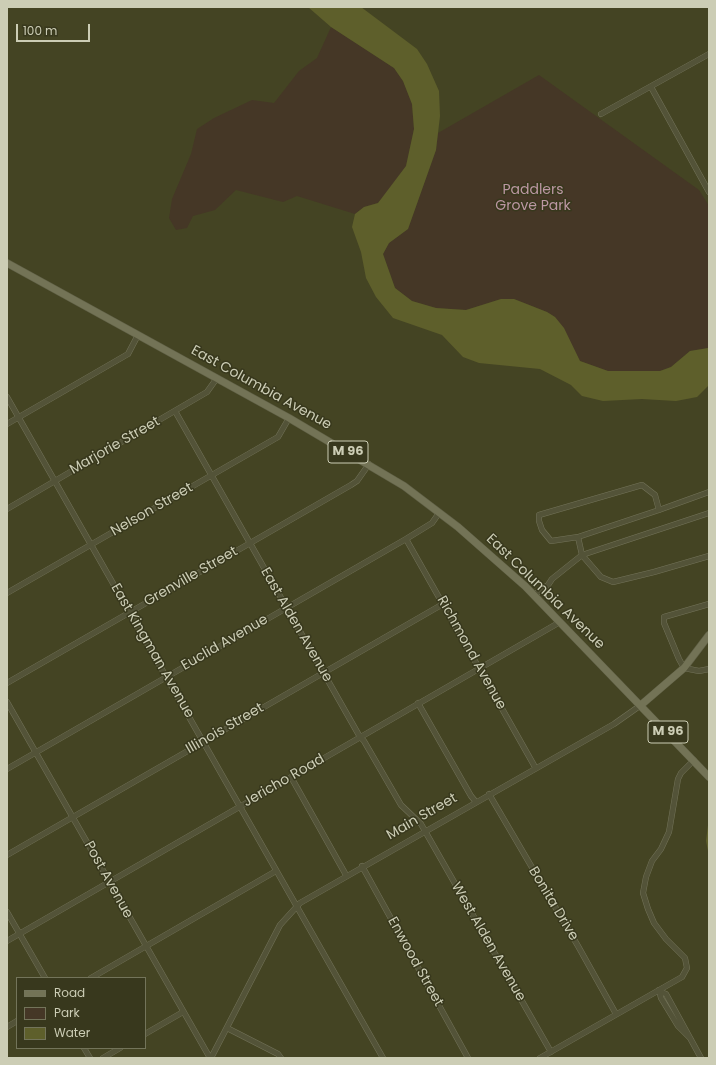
<!DOCTYPE html>
<style>
body{margin:0}
#map{position:relative;width:716px;height:1065px;overflow:hidden;background:#444423;font-family:Poppins,sans-serif}
canvas{display:block}
.frame{position:absolute;inset:0;border:8px solid #cccdb5;pointer-events:none}
.legend{position:absolute;left:16px;top:977px;width:130px;height:72px;box-sizing:border-box;background:#38381d;border:1px solid #73745a;margin:0;padding:5px 7px;list-style:none;font-size:12px;color:#cccdb5}
.legend li{display:flex;align-items:center;gap:8px;height:20px}
.legend b{width:20px;border:1px solid #73745a}
.scale{position:absolute;left:16px;top:24px;width:74px;height:18px;box-sizing:border-box;border:2px solid #cccdb5;border-top:0;padding-left:5px;font-size:12px;line-height:14px;white-space:nowrap;color:#cccdb5;-webkit-text-stroke:3px #38381d;paint-order:stroke}
</style>
<div id="map">
<canvas width="716" height="1065"></canvas>
<div class="frame"></div>
<ul class="legend">
<li><b style="height:5px;background:#737356"></b>Road</li>
<li><b style="height:11px;background:#453726"></b>Park</li>
<li><b style="height:11px;background:#5e5f2b"></b>Water</li>
</ul>
<div class="scale">100 m</div>
</div>
<script>
const c = document.querySelector('canvas').getContext('2d');
c.lineJoin = 'round';
function paint(path, color) {
  c.fillStyle = color;
  c.fill(path, 'evenodd');
}
function toPath(rows) {
  const path = new Path2D();
  for (const r of rows) {
    path.moveTo(r[0], r[1]);
    for (let i = 2; i < r.length; i += 2) path.lineTo(r[i], r[i + 1]);
  }
  return path;
}
function strokePath(path, color, width, dash) {
  c.strokeStyle = color;
  c.lineWidth = width;
  c.lineCap = dash ? 'butt' : 'round';
  c.setLineDash(dash || []);
  c.stroke(path);
}
function label(font, color, halo, rows, align = 'center') {
  c.font = font + ' Poppins,sans-serif';
  c.lineWidth = 3;
  c.setLineDash([]);
  c.textBaseline = 'middle';
  c.strokeStyle = halo;
  c.fillStyle = color;
  for (const [text, x, y, turn = 0] of rows) {
    c.save();
    c.translate(x, y);
    c.rotate((+turn || 0) * Math.PI / 180);
    c.textAlign = isNaN(turn) ? turn : align;
    if (halo) c.strokeText(text, 0, 0);
    c.fillText(text, 0, 0);
    c.restore();
  }
}
paint(toPath([
 [331,27,394,68,403,81,412,104,414,129,406,166,388,192,378,203,364,207,355,214,297,196,283,202,236,190,215,210,193,216,187,228,176,230,169,218,172,199,191,154,197,129,214,118,252,100,274,103,299,71,317,58],
 [539,75,699,190,709,206,709,348,690,351,671,367,660,371,608,371,580,361,555,317,547,312,514,299,501,299,466,310,436,308,412,301,395,288,383,254,389,243,408,229,436,150,438,133]
]), '#453726');
paint(toPath([
 [308,7,361,7,417,49,427,64,439,91,440,116,436,150,408,229,389,243,383,254,395,288,412,301,436,308,466,310,501,299,514,299,547,312,555,317,564,328,580,361,608,371,660,371,671,367,690,351,708,348,709,348,709,385,697,397,676,401,642,399,603,401,582,396,571,385,540,369,479,363,463,357,442,335,393,318,376,297,366,278,361,252,352,227,355,214,364,207,378,203,406,166,414,129,412,104,403,81,394,68,331,27],
 [709,817,709,856,706,841]
]), '#5e5f2b');
const minor = toPath([
 [651,87,709,192],
 [601,114,709,54],
 [7,397,383,1058],
 [175,411,360,737,364,741,401,805,421,824,551,1052],
 [7,424,128,354,138,335],
 [7,509,207,392,217,378],
 [659,510,655,495,642,485,539,515,539,521,542,530,551,541,578,537,659,510,709,492],
 [578,537,582,555,601,577,613,582,654,572,709,556],
 [406,539,535,767],
 [7,593,278,437,289,418],
 [534,595,548,585,552,579,582,555,709,513],
 [709,604,664,617,664,623,679,659,684,668,699,671,709,669],
 [7,683,351,485,357,481,369,464],
 [7,702,210,1058],
 [418,703,471,796,476,802],
 [7,769,406,539,432,523,439,513],
 [291,777,346,875],
 [489,794,578,946,616,1014],
 [7,855,443,604],
 [362,866,468,1058],
 [7,912,45,978],
 [7,941,560,622],
 [91,978,276,871],
 [659,990,661,998,678,1026,690,1038],
 [661,992,666,994,701,1058],
 [7,1027,17,1021],
 [227,1028,278,1054,281,1058],
 [145,1034,183,1012],
 [84,1048,90,1058],
 [103,1058,120,1048],
 [211,1058,280,925,300,903,614,724,641,705],
 [540,1058,682,977,687,968,685,958,666,939,654,923,648,909,643,893,646,877,652,861,661,849,669,832,678,779,681,773,694,760]
]);
const major = toPath([
 [7,263,289,418,404,486,458,527,525,586,709,777],
 [641,705,684,668,709,635]
]);
strokePath(minor, '#737359', 6);
strokePath(major, '#5f5f45', 8);
strokePath(minor, '#535338', 5);
strokePath(major, '#737356', 7);
for (const [x, y, w] of [
 [348,452,40],
 [668,732,40]
]) {
  const box = new Path2D();
  box.roundRect(x - w / 2, y - 11, w, 22, 3);
  c.fillStyle = '#38381d';
  c.fill(box);
  strokePath(box, '#cccdb5', 1);
}
label('bold 13px', '#cccdb5', null, [
 ["M 96",348,452],
 ["M 96",668,732]
]);
label('14px', '#bc97a3', '#38381d', [
 ["Paddlers",533,190],
 ["Grove Park",533,206]
]);
label('14px', '#cccdb5', '#38381d', [
 ["East Columbia Avenue",261,388,29],
 ["Marjorie Street",115,446,-30],
 ["Nelson Street",152,510,-30],
 ["Grenville Street",191,577,-30],
 ["East Columbia Avenue",545,592,44],
 ["East Alden Avenue",296,625,60],
 ["Euclid Avenue",225,643,-30],
 ["East Kingman Avenue",152,651,60],
 ["Richmond Avenue",471,653,61],
 ["Illinois Street",225,729,-30],
 ["Jericho Road",284,781,-30],
 ["Main Street",422,817,-30],
 ["Post Avenue",108,880,61],
 ["Bonita Drive",553,904,59],
 ["West Alden Avenue",488,942,60],
 ["Enwood Street",415,962,61]
]);
</script>
